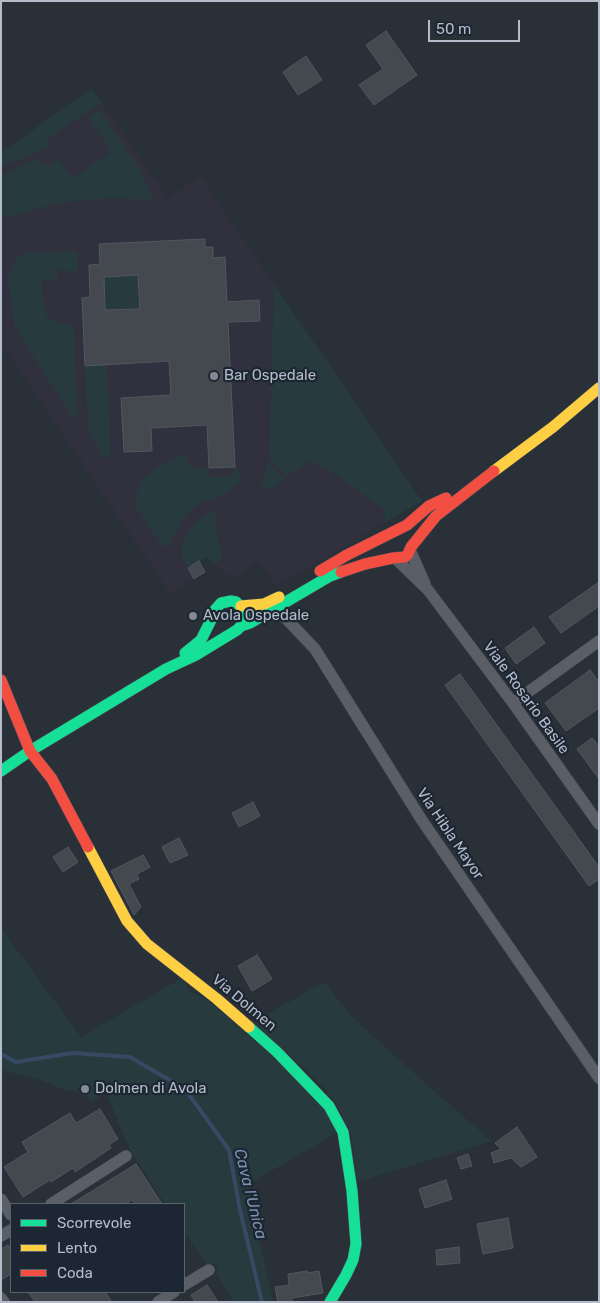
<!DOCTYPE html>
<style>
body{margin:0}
#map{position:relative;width:600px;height:1303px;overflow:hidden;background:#2a3038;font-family:Rubik,sans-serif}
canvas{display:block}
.frame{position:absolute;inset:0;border:2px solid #b4bcc9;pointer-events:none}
.legend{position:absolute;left:10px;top:1203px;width:175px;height:90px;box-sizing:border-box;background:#1d2633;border:1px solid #59626f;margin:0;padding:6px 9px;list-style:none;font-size:15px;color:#b4bcc9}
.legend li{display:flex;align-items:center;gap:10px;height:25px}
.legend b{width:25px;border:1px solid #59626f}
.scale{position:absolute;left:428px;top:20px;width:92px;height:22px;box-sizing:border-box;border:2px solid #b4bcc9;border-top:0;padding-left:6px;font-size:15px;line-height:18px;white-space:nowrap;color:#b4bcc9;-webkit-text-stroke:4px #1d2633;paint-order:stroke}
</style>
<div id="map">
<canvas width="600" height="1303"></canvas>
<div class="frame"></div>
<ul class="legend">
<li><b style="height:6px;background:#16e098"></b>Scorrevole</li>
<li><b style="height:6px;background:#ffcf43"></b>Lento</li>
<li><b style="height:6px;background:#f24e42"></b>Coda</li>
</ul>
<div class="scale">50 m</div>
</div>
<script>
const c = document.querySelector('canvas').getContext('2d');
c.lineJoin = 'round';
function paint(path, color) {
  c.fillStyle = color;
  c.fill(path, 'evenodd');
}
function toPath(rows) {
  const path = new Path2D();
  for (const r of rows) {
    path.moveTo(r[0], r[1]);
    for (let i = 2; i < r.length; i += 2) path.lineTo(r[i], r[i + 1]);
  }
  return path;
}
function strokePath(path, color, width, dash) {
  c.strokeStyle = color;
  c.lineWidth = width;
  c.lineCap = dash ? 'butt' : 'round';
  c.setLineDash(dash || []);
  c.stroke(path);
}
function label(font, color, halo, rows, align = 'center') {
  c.font = font + ' Rubik,sans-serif';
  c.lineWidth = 4.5;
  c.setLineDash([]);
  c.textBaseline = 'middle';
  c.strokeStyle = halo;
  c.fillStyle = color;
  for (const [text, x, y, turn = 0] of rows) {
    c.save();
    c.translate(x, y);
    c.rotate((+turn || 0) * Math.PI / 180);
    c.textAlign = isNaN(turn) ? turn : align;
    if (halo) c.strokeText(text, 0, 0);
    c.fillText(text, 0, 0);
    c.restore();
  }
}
paint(toPath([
 [92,89,168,199,200,176,422,501,277,586,257,561,234,579,214,565,207,557,199,562,205,572,170,593,8,352,1,356,1,152]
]), '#31303e');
paint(toPath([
 [92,89,102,102,46,140,50,146,35,153,1,167,1,152],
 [99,110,139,168,155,201,119,198,81,200,47,206,11,217,1,216,1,175,29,162,38,160,49,166,59,159,73,178,111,152,88,117],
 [77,251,78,272,58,270,58,279,41,280,45,314,53,320,63,324,74,323,77,415,74,419,22,339,14,324,8,279,10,270,17,257,24,253],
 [138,275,140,309,105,310,104,277],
 [274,284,422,501,386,522,383,508,320,465,310,461,287,476,269,459],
 [107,364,111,455,107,460,88,433,85,366],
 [182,453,192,468,209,468,210,477,229,477,235,467,242,479,231,491,223,496,199,503,191,510,182,521,169,544,166,546,162,546,135,506,136,495,142,479,160,466],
 [268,463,285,479,269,491,261,483],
 [216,510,216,522,218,539,223,558,214,565,207,557,188,568,182,556,182,544,186,536,197,521,208,513],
 [1,928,81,1037,182,978,190,991,204,998,218,1008,325,1105,338,1132,249,1184,258,1234,273,1302,234,1302,216,1273,218,1269,214,1264,207,1265,184,1232,184,1204,165,1204,135,1158,129,1148,106,1093,92,1101,77,1091,64,1090,41,1080,1,1070],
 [324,982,353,1018,443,1099,492,1141,357,1182,353,1147,351,1133,335,1102,324,1088,290,1055,253,1022]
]), '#273a3e');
strokePath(toPath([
 [1,1054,16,1062,73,1053,130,1057,185,1089,229,1150,240,1210,262,1302]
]), '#384963', 4);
const building = toPath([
 [386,31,417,75,374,105,359,85,383,69,366,45,386,31],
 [306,56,322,80,298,95,283,72,306,56],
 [205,239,205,247,213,247,213,258,225,257,227,302,259,300,260,321,228,322,235,467,209,468,207,425,151,428,152,451,124,452,121,398,171,395,169,361,85,366,82,298,90,297,89,265,100,264,99,244,205,239],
 [138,275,140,309,105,310,104,277,138,275],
 [199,561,205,572,194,579,188,568,199,561],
 [599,582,599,606,561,633,549,617,599,582],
 [534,627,545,643,516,664,505,648,534,627],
 [590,670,599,682,599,708,566,731,545,703,590,670],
 [460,674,599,867,599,879,589,886,445,685,460,674],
 [592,738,599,746,599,779,577,749,592,738],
 [253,802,260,816,239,827,232,813,253,802],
 [179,838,188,855,170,863,162,847,179,838],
 [68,847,78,862,63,872,53,857,68,847],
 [143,855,150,867,137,874,139,879,129,884,141,907,134,915,111,871,143,855],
 [257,955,272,979,252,991,238,966,257,955],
 [100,1109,118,1139,109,1145,111,1148,75,1172,73,1168,51,1182,50,1180,23,1197,4,1167,28,1152,22,1142,70,1113,76,1123,100,1109],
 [517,1127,537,1157,521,1167,511,1158,494,1163,491,1153,501,1149,495,1143,517,1127],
 [468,1154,472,1166,461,1169,457,1158,468,1154],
 [136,1164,162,1204,135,1204,132,1200,125,1204,71,1204,136,1164],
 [446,1180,452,1199,425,1208,419,1189,446,1180],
 [508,1218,513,1248,483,1254,477,1224,508,1218],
 [8,1245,11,1251,11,1274,1,1280,1,1249,8,1245],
 [459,1247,460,1263,437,1265,436,1250,459,1247],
 [307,1271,307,1273,319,1271,323,1293,292,1298,292,1302,278,1302,275,1287,289,1285,288,1274,307,1271],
 [207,1285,218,1302,195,1302,191,1295,207,1285],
 [28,1292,105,1292,112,1302,35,1302,28,1292]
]);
paint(building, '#444950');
strokePath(building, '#52575f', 1);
const street = toPath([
 [410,550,425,584],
 [396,559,428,590,513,703,599,824],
 [276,608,315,649,421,819,599,1078],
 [513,703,599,641],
 [1,1199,11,1215],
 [51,1204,126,1156],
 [1,1236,11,1230],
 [184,1285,209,1270],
 [1,1298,4,1302],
 [158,1302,174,1292]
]);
const fast = toPath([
 [185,653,201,640,213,616,214,611,221,603,231,601,236,602,244,610,245,616],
 [1,771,30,751,166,669,196,655,237,630,241,626,250,623,330,576,341,572],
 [249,1027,277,1052,329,1106,343,1132,352,1191,356,1244,353,1260,346,1275,330,1302]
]);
const slow = toPath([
 [494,471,553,427,599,388],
 [241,606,264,604,279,597],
 [88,847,127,921,147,944,217,999,249,1027]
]);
const jam = toPath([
 [320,571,347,555,407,525,429,506,446,498],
 [341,572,365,564,393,558,405,557,408,554,411,547,436,516,494,471],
 [1,680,30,751,52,779,88,847]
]);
strokePath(street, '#484c53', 12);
strokePath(fast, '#484c53', 12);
strokePath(slow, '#484c53', 12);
strokePath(jam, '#484c53', 12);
strokePath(street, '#5a5e66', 11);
strokePath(fast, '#16e098', 11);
strokePath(slow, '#ffcf43', 11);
strokePath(jam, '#f24e42', 11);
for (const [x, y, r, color] of [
 [214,376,5,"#848b96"],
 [193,616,5,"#848b96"],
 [85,1089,5,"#848b96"]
]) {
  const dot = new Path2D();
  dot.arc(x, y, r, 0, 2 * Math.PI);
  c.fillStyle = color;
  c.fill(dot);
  strokePath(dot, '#1d2633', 2);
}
label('15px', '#b4bcc9', '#1d2633', [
 ["Bar Ospedale",224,376],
 ["Avola Ospedale",203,616],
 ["Dolmen di Avola",95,1089]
], 'left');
label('15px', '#b4bcc9', '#1d2633', [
 ["Viale Rosario Basile",526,698,54],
 ["Via Hibla Mayor",450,834,56],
 ["Via Dolmen",244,1003,40]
]);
label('italic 16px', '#7c92b1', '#1d2633', [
 ["Cava l'Unica",250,1194,76]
]);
</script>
